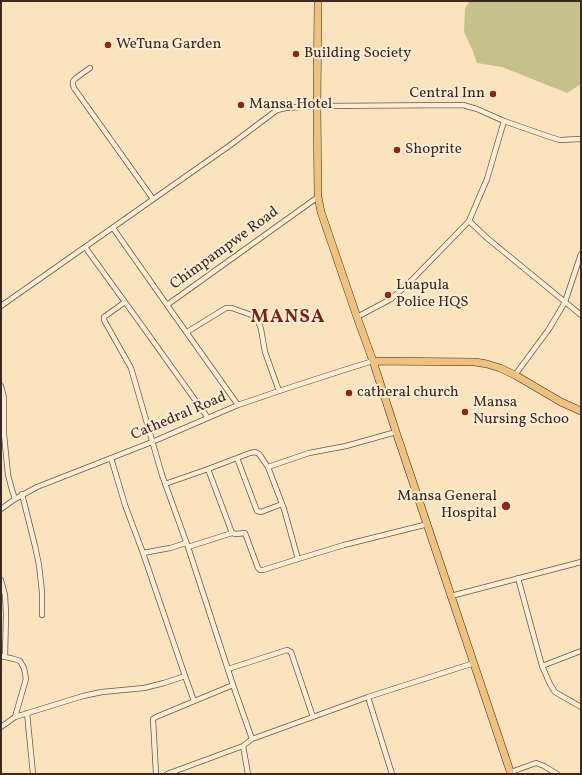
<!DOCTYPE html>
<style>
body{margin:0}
#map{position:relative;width:582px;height:775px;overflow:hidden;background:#fbe3bd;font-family:Vollkorn,serif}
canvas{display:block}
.frame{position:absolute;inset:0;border:2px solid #3c2820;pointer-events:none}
</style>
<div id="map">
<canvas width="582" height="775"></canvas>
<div class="frame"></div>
</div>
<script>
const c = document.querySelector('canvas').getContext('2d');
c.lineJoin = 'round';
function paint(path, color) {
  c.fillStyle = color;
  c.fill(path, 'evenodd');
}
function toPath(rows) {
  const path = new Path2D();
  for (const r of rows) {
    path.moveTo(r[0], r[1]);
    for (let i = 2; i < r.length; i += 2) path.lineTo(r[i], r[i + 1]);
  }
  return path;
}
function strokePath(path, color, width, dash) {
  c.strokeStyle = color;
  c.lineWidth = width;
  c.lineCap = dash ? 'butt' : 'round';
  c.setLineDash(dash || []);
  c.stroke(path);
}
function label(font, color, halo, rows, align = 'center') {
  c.font = font + ' Vollkorn,serif';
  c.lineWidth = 4;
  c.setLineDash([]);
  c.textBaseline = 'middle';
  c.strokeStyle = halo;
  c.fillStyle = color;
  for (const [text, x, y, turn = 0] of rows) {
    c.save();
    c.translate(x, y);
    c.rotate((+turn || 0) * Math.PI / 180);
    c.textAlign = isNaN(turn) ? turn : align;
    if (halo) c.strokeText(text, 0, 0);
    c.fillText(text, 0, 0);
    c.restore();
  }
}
paint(toPath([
 [470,1,581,1,581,84,567,93,502,67,477,63,472,49,464,32,465,8]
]), '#c6c18c');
const street = toPath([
 [90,68,76,78,73,81,73,85,74,88,153,199],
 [504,121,487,179,469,221,487,238,581,315],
 [113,228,167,305],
 [85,247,138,320,208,418],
 [125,302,104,317,104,320,131,368,162,475,188,547,233,685,252,739,368,697,474,663],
 [1,306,229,146,277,110,286,108,317,106,463,105,477,109,504,121,550,137,560,140,581,139],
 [357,317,391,299,408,284,469,221],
 [187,332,226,308,232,308,254,316,258,321,261,329,265,352,279,391],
 [515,375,549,329,565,302,581,254],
 [1,386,4,398,4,434,8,475,12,490,15,499],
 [238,405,167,305,318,197],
 [111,458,125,505,143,553,185,676,194,701],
 [237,458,257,511,261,512,282,504],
 [268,467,284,509,298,559,344,545,428,524],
 [208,469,232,533],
 [165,484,208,469,250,453,255,452,259,454,268,467,309,453,346,446,396,432],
 [22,494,35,546,39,565,42,592,42,615],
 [1,509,15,499,37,487,152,442,238,405,279,391,344,370,373,361],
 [188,547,232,533,236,534,245,533,258,568,260,570,263,570,298,559],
 [143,553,170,548,186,543],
 [518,578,542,666,581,651],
 [1,580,5,595,6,614,5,657],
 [451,596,581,562],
 [1,656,14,659,20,661,24,668,26,679,15,717,1,727],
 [542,666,550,684,555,692,581,707],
 [228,669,287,650,291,652,313,717],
 [368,697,392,774],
 [27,713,33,774],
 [15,717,83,696,102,692,144,688,164,683,185,676],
 [243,746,248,774],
 [511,772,536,763,544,766,557,774],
 [156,774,153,719,156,717,233,685],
 [167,774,243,746,252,739]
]);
const primary = toPath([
 [318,1,317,106,318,197,321,212,357,317,373,361,396,432,511,774],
 [373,361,475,362,487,364,500,368,515,375,561,402,581,411]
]);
strokePath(street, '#6c5747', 6);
strokePath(primary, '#3c2820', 8);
strokePath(street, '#fcedd4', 4.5);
strokePath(primary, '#eec27e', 7);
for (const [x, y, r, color] of [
 [108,45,4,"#8f2418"],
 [296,54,4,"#8f2418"],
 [493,94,4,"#8f2418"],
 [241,105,4,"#8f2418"],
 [397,150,4,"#8f2418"],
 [388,295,4,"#8f2418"],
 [349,393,4,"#8f2418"],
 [465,412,4,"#8f2418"],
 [506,506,5,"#8f2418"]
]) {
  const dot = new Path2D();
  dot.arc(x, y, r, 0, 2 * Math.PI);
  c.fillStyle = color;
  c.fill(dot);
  strokePath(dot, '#fcedd4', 1.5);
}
label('15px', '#3c2820', '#fcedd4', [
 ["WeTuna Garden",116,45],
 ["Building Society",304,54],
 ["Central Inn",485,94,"right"],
 ["Mansa Hotel",249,105],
 ["Shoprite",405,150],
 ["Luapula",396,286],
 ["Police HQS",396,303],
 ["catheral church",357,393],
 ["Mansa",473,403],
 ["Nursing Schoo",473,420],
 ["Mansa General",497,497,"right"],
 ["Hospital",497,514,"right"]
], 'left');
label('15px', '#3c2820', '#fcedd4', [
 ["Chimpampwe Road",225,249,-36],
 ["Cathedral Road",179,417,-23]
]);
c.letterSpacing = '1px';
label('bold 19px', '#7a1f14', '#fcedd4', [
 ["MANSA",288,319]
]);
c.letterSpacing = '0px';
</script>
